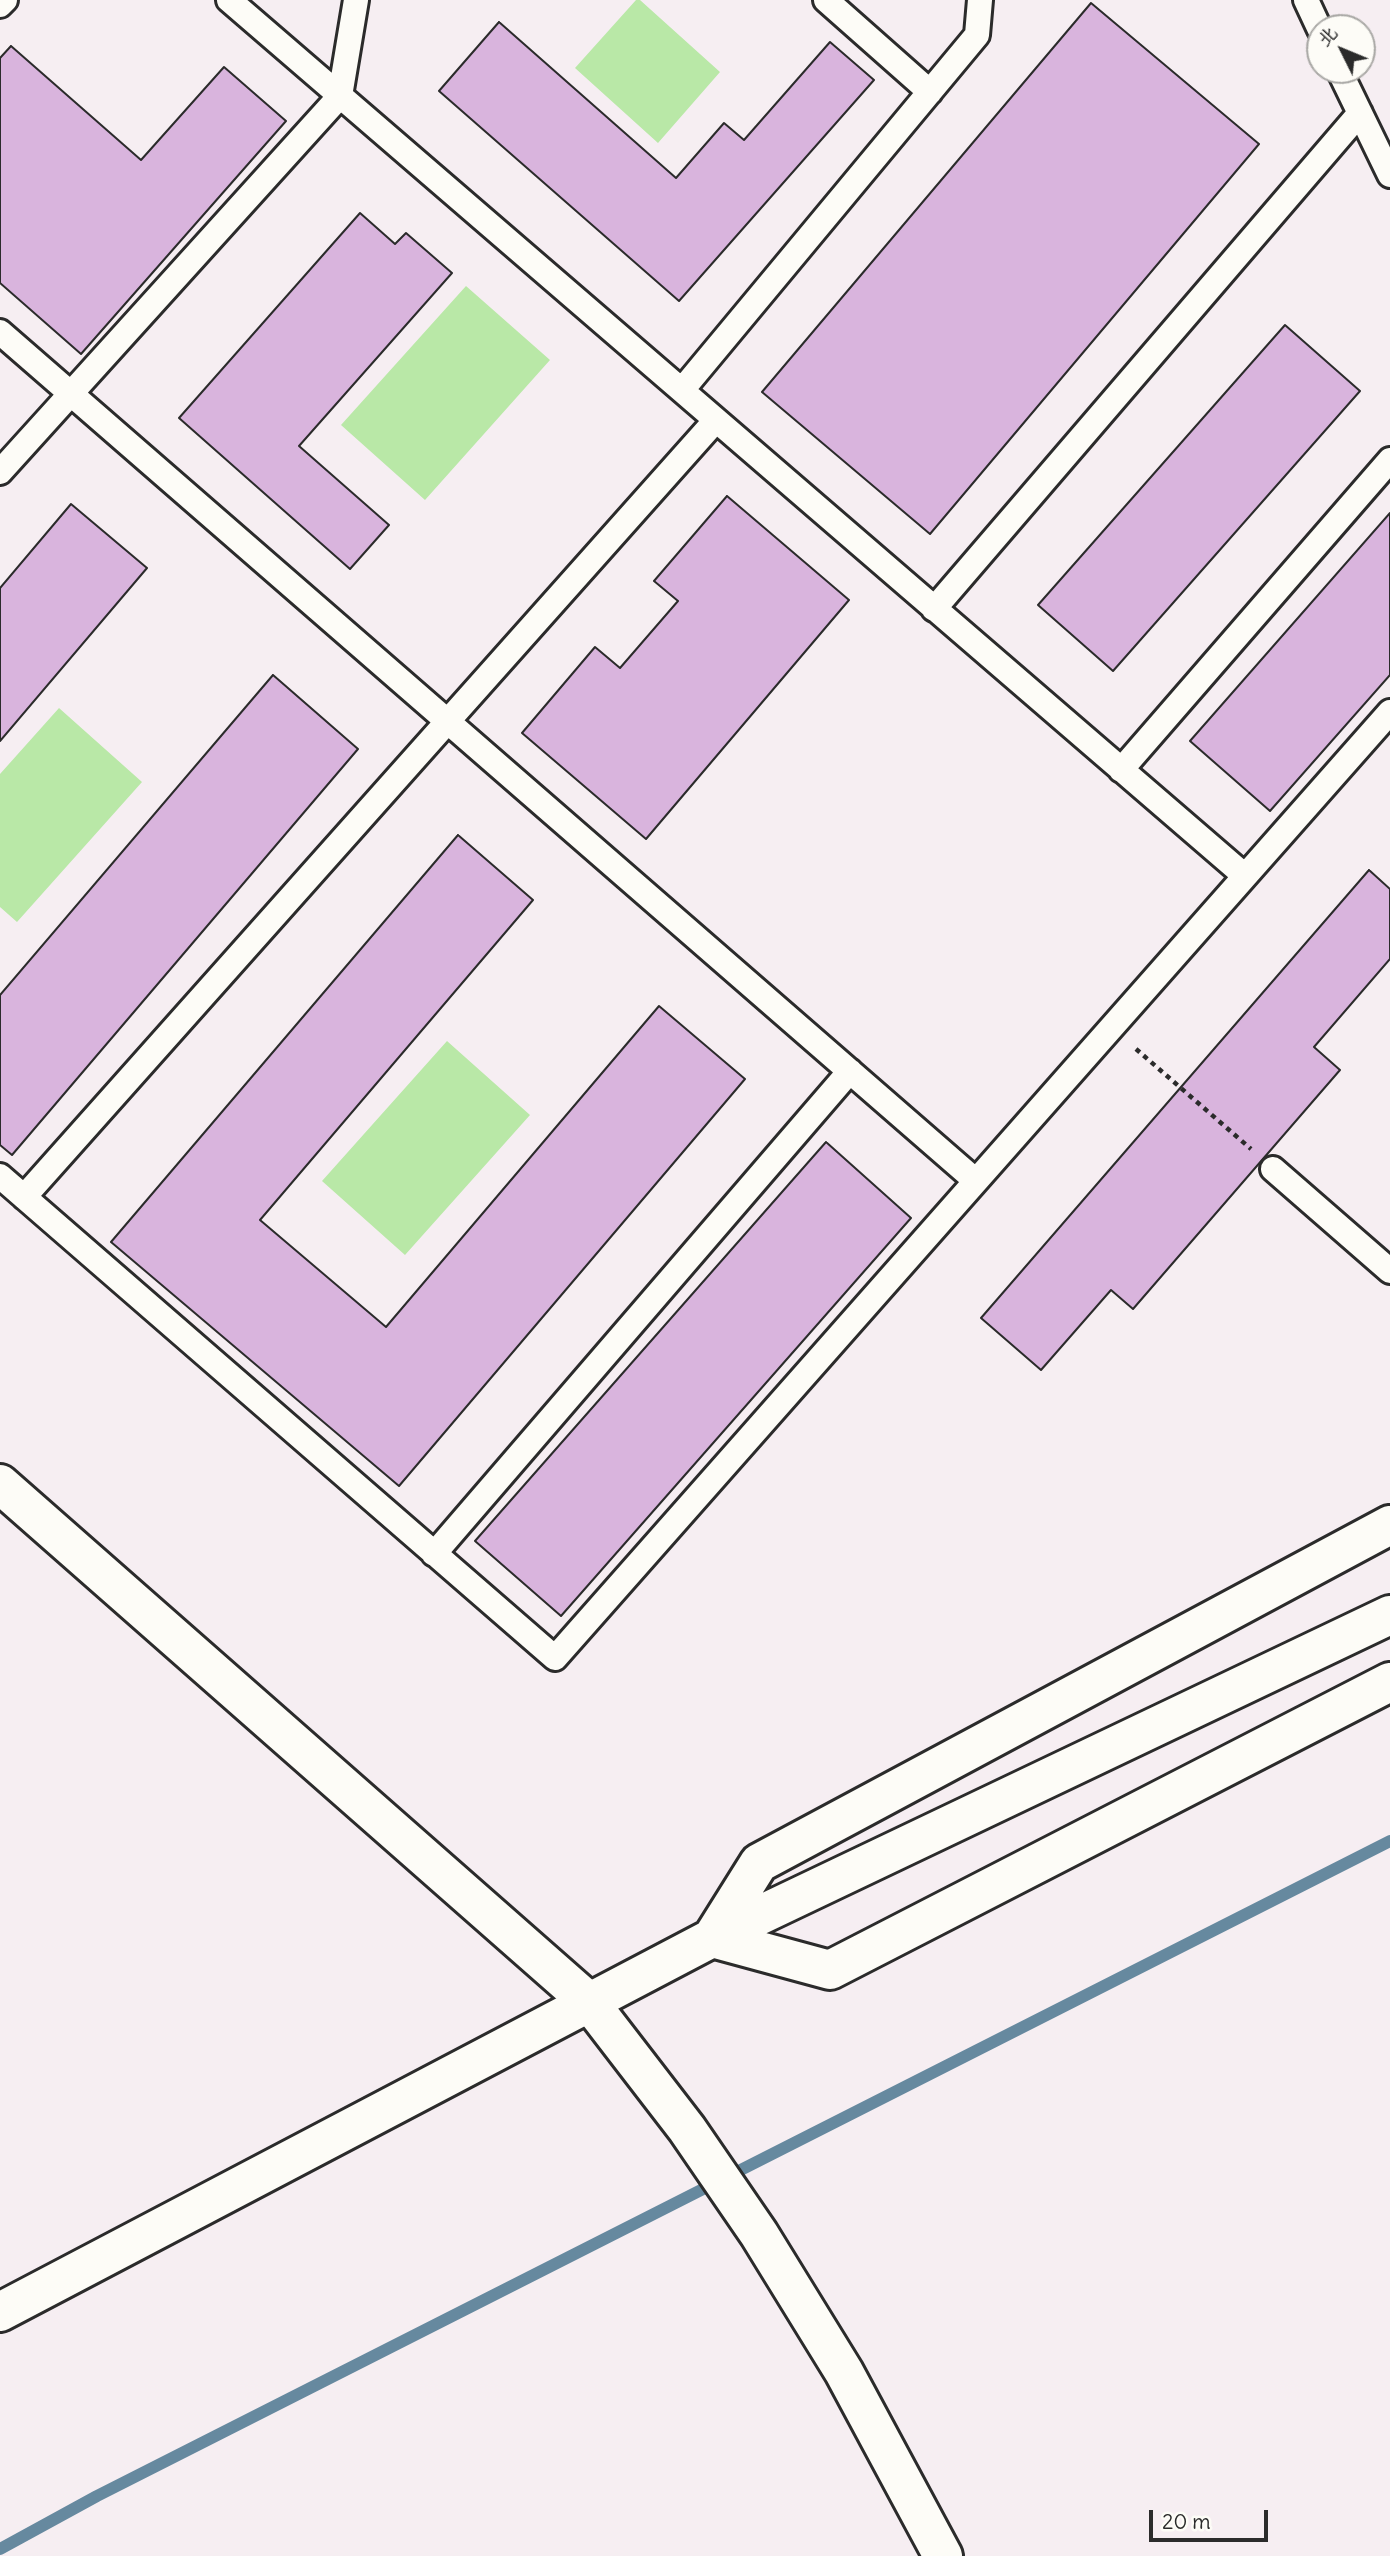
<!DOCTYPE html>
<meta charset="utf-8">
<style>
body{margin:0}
#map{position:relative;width:1390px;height:2556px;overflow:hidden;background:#f6eef2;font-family:Delius,"LXGW WenKai TC",sans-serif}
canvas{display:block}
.north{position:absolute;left:1306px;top:14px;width:70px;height:70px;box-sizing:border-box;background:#fdfcf7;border:2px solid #a9a8a5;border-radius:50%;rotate:313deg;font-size:19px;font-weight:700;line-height:28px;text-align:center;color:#2b2b2b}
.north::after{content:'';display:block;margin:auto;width:24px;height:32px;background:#2b2b2b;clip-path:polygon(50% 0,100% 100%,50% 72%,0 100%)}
.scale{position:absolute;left:1149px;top:2510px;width:119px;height:32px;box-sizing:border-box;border:4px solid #2b2b2b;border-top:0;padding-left:9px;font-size:21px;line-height:24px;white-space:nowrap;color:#2b2b2b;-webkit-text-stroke:5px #fdfcf7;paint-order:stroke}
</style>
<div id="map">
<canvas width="1390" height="2556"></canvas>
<div class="north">北</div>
<div class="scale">20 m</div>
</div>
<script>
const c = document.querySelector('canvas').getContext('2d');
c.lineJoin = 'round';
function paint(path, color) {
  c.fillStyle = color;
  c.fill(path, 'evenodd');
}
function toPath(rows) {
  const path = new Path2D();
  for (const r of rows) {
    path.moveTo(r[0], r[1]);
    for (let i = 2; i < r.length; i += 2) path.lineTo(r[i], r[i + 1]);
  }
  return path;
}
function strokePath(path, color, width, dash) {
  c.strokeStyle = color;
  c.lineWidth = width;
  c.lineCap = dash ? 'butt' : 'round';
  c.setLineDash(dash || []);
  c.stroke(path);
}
paint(toPath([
 [636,0,640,0,720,72,658,143,575,68],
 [466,286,550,360,425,500,341,425],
 [59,708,142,782,17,922,0,907,0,774],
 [447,1041,530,1115,405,1255,322,1181]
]), '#b9e8a7');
strokePath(toPath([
 [0,2549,97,2496,1390,1841]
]), '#66899f', 12);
const building = toPath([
 [1091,3,1259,144,930,534,762,392,1091,3],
 [499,22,676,178,724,123,744,140,830,42,874,80,679,301,439,91,499,22],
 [11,46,141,160,224,67,286,121,81,354,0,283,0,58,11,46],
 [360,213,395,244,406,233,452,273,299,446,389,525,350,569,179,418,360,213],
 [1285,325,1360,391,1113,671,1038,605,1285,325],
 [727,496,849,600,646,839,522,733,595,647,620,668,678,601,654,581,727,496],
 [71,504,147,568,0,741,0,588,71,504],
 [1390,513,1390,675,1270,811,1190,741,1390,513],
 [273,675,358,749,12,1155,0,1145,0,995,273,675],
 [458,835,533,900,260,1220,386,1327,659,1006,745,1079,399,1486,111,1242,458,835],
 [1369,870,1390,889,1390,959,1314,1047,1340,1070,1133,1309,1111,1290,1041,1370,981,1318,1369,870],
 [826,1142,911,1218,561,1616,475,1541,826,1142]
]);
paint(building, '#d9b4dd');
strokePath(building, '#2b2b2b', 2);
const lane = toPath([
 [229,0,1245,876],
 [826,0,930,92],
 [1306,0,1320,30],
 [0,5,5,0],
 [1339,70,1390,175],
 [0,332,976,1181],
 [682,390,977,35,980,0],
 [0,472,340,96,356,0],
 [934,609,1360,113],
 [1121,770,1390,460],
 [1273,1169,1390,1271],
 [0,1176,555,1658,1390,712],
 [24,1197,716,420],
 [434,1554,850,1071]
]);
const street = toPath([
 [0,1484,590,2003,687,2129,759,2234,844,2372,943,2556]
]);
const secondary = toPath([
 [1390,1525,759,1863,712,1938,830,1970,1390,1682],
 [0,2312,712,1938,1390,1615]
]);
strokePath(lane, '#2b2b2b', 30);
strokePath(street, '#2b2b2b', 44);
strokePath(secondary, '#2b2b2b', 44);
strokePath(toPath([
 [1136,1049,1251,1149]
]), '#2b2b2b', 4.5, [5, 5]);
strokePath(lane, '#fdfcf7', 24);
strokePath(street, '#fdfcf7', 38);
strokePath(secondary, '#fdfcf7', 38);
</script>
